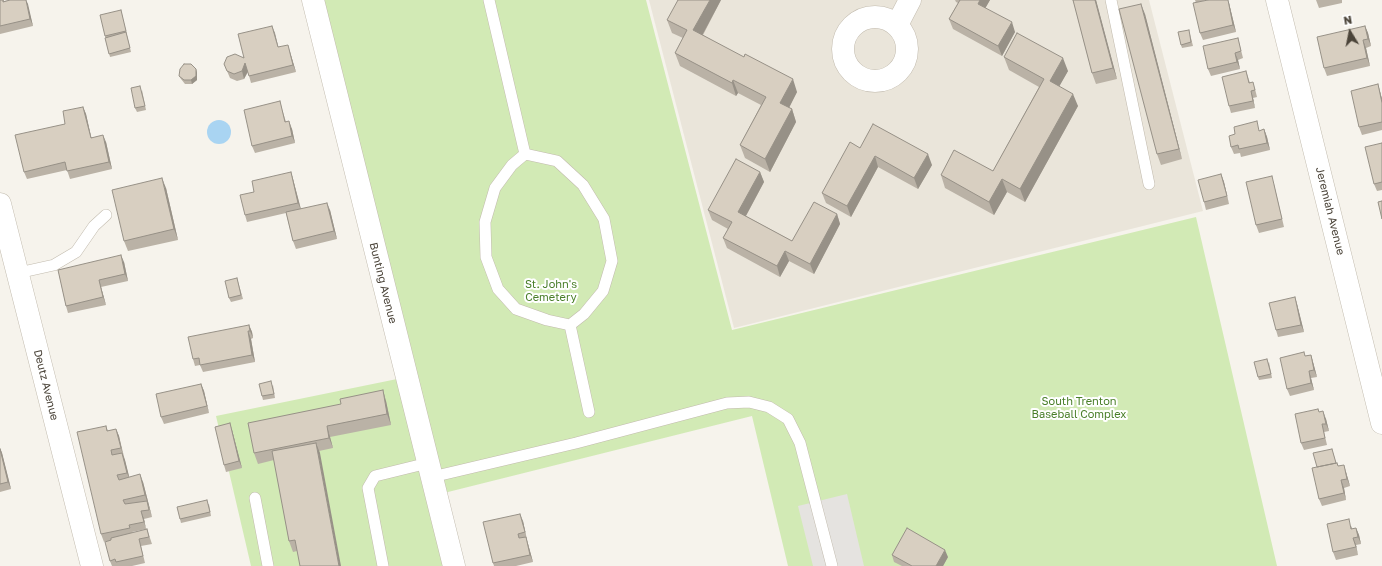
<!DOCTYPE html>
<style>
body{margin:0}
#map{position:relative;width:1382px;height:566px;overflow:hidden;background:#f6f3ec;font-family:"Golos Text",sans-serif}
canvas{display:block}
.north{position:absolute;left:1330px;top:12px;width:40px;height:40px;-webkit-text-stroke:3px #fff;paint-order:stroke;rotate:350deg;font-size:11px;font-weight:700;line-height:16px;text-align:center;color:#4b4439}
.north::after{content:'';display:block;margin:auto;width:14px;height:18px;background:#4b4439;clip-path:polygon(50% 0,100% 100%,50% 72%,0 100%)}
</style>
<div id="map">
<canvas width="1382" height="566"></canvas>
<div class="north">N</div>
</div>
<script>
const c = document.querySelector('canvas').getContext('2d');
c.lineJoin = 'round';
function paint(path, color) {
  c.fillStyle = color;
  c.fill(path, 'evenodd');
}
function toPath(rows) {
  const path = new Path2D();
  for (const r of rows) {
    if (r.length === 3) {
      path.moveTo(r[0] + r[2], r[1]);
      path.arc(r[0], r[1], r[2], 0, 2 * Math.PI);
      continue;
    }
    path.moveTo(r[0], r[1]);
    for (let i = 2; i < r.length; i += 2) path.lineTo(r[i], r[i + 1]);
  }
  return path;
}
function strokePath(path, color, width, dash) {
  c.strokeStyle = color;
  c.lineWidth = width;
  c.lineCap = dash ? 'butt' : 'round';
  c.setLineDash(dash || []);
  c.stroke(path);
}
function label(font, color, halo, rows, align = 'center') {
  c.font = font + ' "Golos Text",sans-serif';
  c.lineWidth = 4;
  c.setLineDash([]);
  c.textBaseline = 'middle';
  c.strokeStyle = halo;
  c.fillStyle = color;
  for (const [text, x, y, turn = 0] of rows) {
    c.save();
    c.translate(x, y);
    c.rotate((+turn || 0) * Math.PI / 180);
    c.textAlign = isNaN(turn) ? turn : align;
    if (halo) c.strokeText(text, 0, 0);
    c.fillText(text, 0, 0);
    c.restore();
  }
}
paint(toPath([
 [649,0,1149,0,1203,211,734,328]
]), '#eae5da');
paint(toPath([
 [309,0,646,0,732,330,1196,217,1277,566,788,566,752,416,432,496,449,566,251,566,216,416,402,378]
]), '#d2eab5');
paint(toPath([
 [847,494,864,566,813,566,798,506]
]), '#e5e3e0');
paint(toPath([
 [219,132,12]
]), '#a9d4f2');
const lane = toPath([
 [489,0,525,154],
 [1111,0,1149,184],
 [525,154,557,161,583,185,604,219,612,261,603,291,584,314,570,325,547,320,516,309,498,289,486,257,485,222,495,188,512,165,525,154],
 [18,273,54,265,76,252,94,226,106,215],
 [570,325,589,412],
 [432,477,576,443,727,403,749,402,769,407,788,419,800,443,832,566],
 [255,498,268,566],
 [383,566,368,488,375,476,428,463]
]);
const street = toPath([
 [313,0,454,566],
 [1277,0,1382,423],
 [875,49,32],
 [897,25,910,0],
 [0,204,92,566]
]);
strokePath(lane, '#c2bbae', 12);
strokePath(street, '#c2bbae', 23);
strokePath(lane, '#fff', 11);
strokePath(street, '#fff', 22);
paint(toPath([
 [0,0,4,0,4,1,10,0,26,0,33,26,0,34],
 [721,0,703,35,797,92,789,107,792,109,796,122,770,172,745,158,740,145,761,105,738,93,736,96,680,66,675,53,683,38,672,33,667,20],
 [955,0,990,0,985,8,1015,32,1002,56,953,29,949,19,958,3,956,2],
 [1073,0,1096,0,1117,79,1096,84,1092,73],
 [1195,0,1207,0,1196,3],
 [1316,0,1342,0,1342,3,1319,8],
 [1229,3,1236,32,1203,40,1200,33],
 [121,10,131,52,110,57,105,36],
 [1145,14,1182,159,1161,165,1157,154],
 [272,26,278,47,290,52,296,72,251,83,248,72,244,79,237,81,230,78,224,64,244,58],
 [1365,26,1368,33,1371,46,1366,48,1370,66,1327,76,1324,68],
 [1190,34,1193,46,1182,48,1181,45],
 [1238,38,1243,58,1238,60,1240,69,1211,76,1208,69],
 [1004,57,1068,71,1059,86,1078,106,1025,202,1007,192,994,215,945,188,941,175,993,171,1039,87,1009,70],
 [196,69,197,73,197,80,192,84,185,84,181,79,179,76],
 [1246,71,1250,83,1255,89,1257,97,1253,98,1255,108,1231,113,1229,106],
 [1378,84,1382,99,1382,130,1362,135,1359,127],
 [142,90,146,110,137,112,135,108],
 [280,101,282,109,286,122,292,129,295,143,255,153,252,146],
 [83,107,86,114,91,137,106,142,112,169,70,179,67,170,27,179,24,172,65,124],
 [1264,129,1267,137,1270,150,1241,157,1240,153,1234,154,1231,147,1260,131],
 [1382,143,1382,190,1377,191,1374,184],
 [860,148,932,165,918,189,878,167,851,217,826,203,822,193],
 [291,172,293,179,301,209,330,210,337,239,296,249,293,241,286,213,247,222,245,215,254,192],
 [760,172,764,182,746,216,792,241,837,214,840,224,814,274,789,261,780,277,727,248,723,238,728,229,712,220,708,210],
 [1221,174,1224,182,1229,204,1206,210,1204,202],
 [1274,184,1284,227,1259,233,1256,225],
 [166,188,178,240,128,251,124,241],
 [124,262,128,281,101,287,106,305,68,313,66,306,58,270],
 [237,278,243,299,231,302,229,298],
 [1295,297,1297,304,1304,332,1278,337,1276,330],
 [249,325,252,332,253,338,251,339,255,362,203,372,200,365,195,366,193,359],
 [1311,355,1313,362,1317,377,1311,378,1314,390,1290,396,1287,389,1306,356],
 [1269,362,1272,378,1259,380,1258,377],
 [201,384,204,391,209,413,164,424,161,417],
 [273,385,275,398,263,400,262,396],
 [386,401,391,425,330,437,333,448,319,451,320,453,297,551,293,552,289,541,274,460,258,464,254,453],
 [1318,409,1319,412,1326,419,1329,431,1324,432,1327,445,1304,450,1301,443],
 [106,426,108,431,116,429,119,436,129,477,143,482,152,517,144,519,146,529,132,532,132,533,147,529,152,544,141,546,145,563,132,566,112,566,110,561,108,541,104,542,101,534],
 [232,430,242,468,226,472,224,465],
 [0,448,2,453,11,489,0,492],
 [1332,449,1336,463,1338,466,1346,472,1350,486,1344,488,1346,500,1322,506,1319,499,1317,467],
 [209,504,211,516,181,523,180,519],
 [523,521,527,540,533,562,516,566,494,566,493,563],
 [1352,526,1352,529,1356,528,1359,535,1361,544,1356,545,1358,555,1336,560,1333,552],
 [892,555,948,557,943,566,902,566,894,562]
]), '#bab2a6');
paint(toPath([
 [26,0,28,4,33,26,30,19],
 [710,0,721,0,698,43,693,30],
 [980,0,990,0,982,14,978,4],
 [1095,0,1096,0,1117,79,1113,68],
 [1228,0,1229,3,1236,32,1233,25],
 [1141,4,1145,14,1182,159,1179,149],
 [1012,22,1015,32,1002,56,998,46],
 [272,26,275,33,280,54],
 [1365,26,1368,33,1371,46,1368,39],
 [1363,40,1366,48,1370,66,1367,58],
 [288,45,290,52,296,72,293,65],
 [1235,53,1238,60,1240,69,1237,62],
 [1063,58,1068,71,1055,94,1050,81],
 [245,63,248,71,244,79,242,71],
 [196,69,197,73,197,80,192,84,191,80],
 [793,79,797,92,785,116,780,103],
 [733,80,738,93,736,96,732,83],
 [1378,84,1382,99,1382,103],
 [1251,91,1253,98,1255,108,1253,101],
 [1073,94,1078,106,1025,202,1020,189],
 [83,107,86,114,93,145,91,138],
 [792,109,796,122,770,172,765,159],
 [289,121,292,129,295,143,292,136],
 [1264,129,1267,137,1270,150,1267,143],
 [103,135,106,142,112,169,109,162],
 [928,154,932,165,918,189,914,178],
 [875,156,878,167,851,217,847,206],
 [291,172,293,179,301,210,298,203],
 [760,172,764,182,742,223,738,212],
 [1221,174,1224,182,1229,204,1227,196],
 [162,178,166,188,178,240,174,229],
 [1002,179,1007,192,994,215,989,202],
 [327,203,330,210,337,239,334,231],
 [837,214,840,224,814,274,810,264],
 [785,251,789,261,780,277,777,266],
 [121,255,124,262,128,281,125,274],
 [99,280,101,287,106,305,103,297],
 [1295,297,1297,304,1304,332,1301,325],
 [249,325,252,332,253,338,250,331],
 [248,331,251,339,255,362,252,355],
 [1311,355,1313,362,1317,377,1314,370],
 [1309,371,1311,378,1314,390,1311,383],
 [201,384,204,391,209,413,207,406],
 [383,390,386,401,391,425,387,414],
 [1323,411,1326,419,1329,431,1326,424],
 [230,423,232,430,242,468,239,461],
 [327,426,333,448,329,438],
 [116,429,119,436,123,455,121,448],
 [316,443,320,453,341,566,339,566],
 [0,448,2,453,11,489,8,482],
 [122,453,125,460,130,480,127,473],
 [1344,465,1350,486,1347,479],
 [140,474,143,482,152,517,145,495],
 [1341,480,1344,488,1346,500,1344,493],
 [141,511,144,519,146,529,144,522],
 [520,514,523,521,527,540,525,532],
 [1356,528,1359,535,1361,544,1358,537],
 [526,537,528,544,533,562,530,555],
 [1353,538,1356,545,1358,555,1356,547],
 [945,550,948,557,943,566,936,566]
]), '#979187');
const building = toPath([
 [0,0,3,0,3,2,10,0,26,0,30,19,0,26,0,0],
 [678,0,710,0,693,30,744,57,745,54,793,79,780,103,792,109,765,159,740,145,766,97,733,80,732,83,675,53,687,30,667,20,678,0],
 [960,0,980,0,978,4,1012,22,998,46,949,19,960,0],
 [1073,0,1095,0,1113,68,1092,73,1073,0],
 [1208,0,1228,0,1233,25,1200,33,1193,3,1208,0],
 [1141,4,1179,149,1157,154,1119,9,1141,4],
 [121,10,126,31,105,36,100,15,121,10],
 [272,26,278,47,288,45,293,65,249,76,245,63,242,71,234,74,227,71,224,64,227,57,235,54,244,58,238,34,272,26],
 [1365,26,1368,39,1363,40,1367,58,1324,68,1317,37,1365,26],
 [1189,30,1191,42,1181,45,1178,32,1189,30],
 [126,32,130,48,109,54,105,38,126,32],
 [1017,33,1063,58,1050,81,1073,94,1020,189,1002,179,989,202,941,175,954,150,993,171,1044,79,1004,57,1017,33],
 [1238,38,1241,51,1235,53,1237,62,1208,69,1203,46,1238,38],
 [184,64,191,64,196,69,196,76,191,80,184,80,179,76,180,69,184,64],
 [1246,71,1249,83,1253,82,1255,90,1251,91,1253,101,1229,106,1222,77,1246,71],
 [1378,84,1382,103,1382,122,1359,127,1351,91,1378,84],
 [140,86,145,106,135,108,131,88,140,86],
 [280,101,285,122,289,121,292,136,252,146,244,110,280,101],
 [83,107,91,138,103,135,109,162,67,171,65,162,24,172,15,135,65,124,63,111,83,107],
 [1257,121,1259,131,1264,129,1267,143,1239,149,1238,145,1231,147,1229,136,1235,134,1234,127,1257,121],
 [873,124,928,154,914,178,875,156,847,206,822,193,850,142,860,148,873,124],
 [1382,143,1382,182,1374,184,1365,147,1382,143],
 [736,159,760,172,738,212,792,241,814,202,837,214,810,264,785,251,777,266,723,238,732,222,708,210,736,159],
 [291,172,298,203,245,215,240,195,254,192,252,181,291,172],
 [1221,174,1227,196,1204,202,1198,180,1221,174],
 [1272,176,1282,219,1256,225,1246,182,1272,176],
 [162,178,174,229,124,241,112,190,162,178],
 [1382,201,1382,219,1378,202,1382,201],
 [327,203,334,231,293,241,286,212,327,203],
 [121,255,125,274,99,280,103,297,66,306,58,270,121,255],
 [237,278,241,295,229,298,225,281,237,278],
 [1295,297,1301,325,1276,330,1269,303,1295,297],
 [249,325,250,331,248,331,252,355,200,365,199,358,193,359,188,337,249,325],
 [1304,352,1305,356,1311,355,1314,370,1309,371,1311,383,1287,389,1280,358,1304,352],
 [1267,359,1271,374,1258,377,1254,362,1267,359],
 [271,381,274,394,262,396,259,384,271,381],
 [201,384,207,406,161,417,156,394,201,384],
 [383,390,387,414,327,426,329,438,254,453,248,423,341,404,340,399,383,390],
 [1318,409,1319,412,1323,411,1326,424,1322,424,1325,438,1301,443,1295,414,1318,409],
 [230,423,239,461,224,465,215,427,230,423],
 [106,426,107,431,116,429,121,448,111,450,112,455,122,453,127,473,117,475,119,480,140,474,145,495,123,500,125,504,147,501,149,510,141,511,144,522,129,525,130,528,101,534,77,432,106,426],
 [316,443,339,566,300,566,295,540,289,541,272,451,316,443],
 [0,449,8,482,0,484,0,449],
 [1332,449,1336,463,1317,467,1313,453,1332,449],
 [1337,463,1338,466,1344,465,1347,479,1341,480,1344,493,1319,499,1312,468,1337,463],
 [207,500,210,512,180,519,177,507,207,500],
 [520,514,525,532,518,534,519,538,526,537,530,555,493,563,483,522,520,514],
 [1349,519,1351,529,1356,528,1358,537,1353,538,1356,547,1333,552,1327,524,1349,519],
 [907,528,945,550,936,566,912,566,892,555,907,528],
 [147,529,149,537,139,539,143,556,116,562,115,559,110,561,105,542,111,540,111,538,147,529]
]);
paint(building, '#d8cfc1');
strokePath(building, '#979187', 1);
label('11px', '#4b4439', '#fff', [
 ["Jeremiah Avenue",1330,211,76],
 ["Bunting Avenue",383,283,76],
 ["Deutz Avenue",46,385,76]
]);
label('11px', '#4a7f2a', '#fff', [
 ["St. John's",551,285],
 ["Cemetery",551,298],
 ["South Trenton",1079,402],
 ["Baseball Complex",1079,415]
]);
</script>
